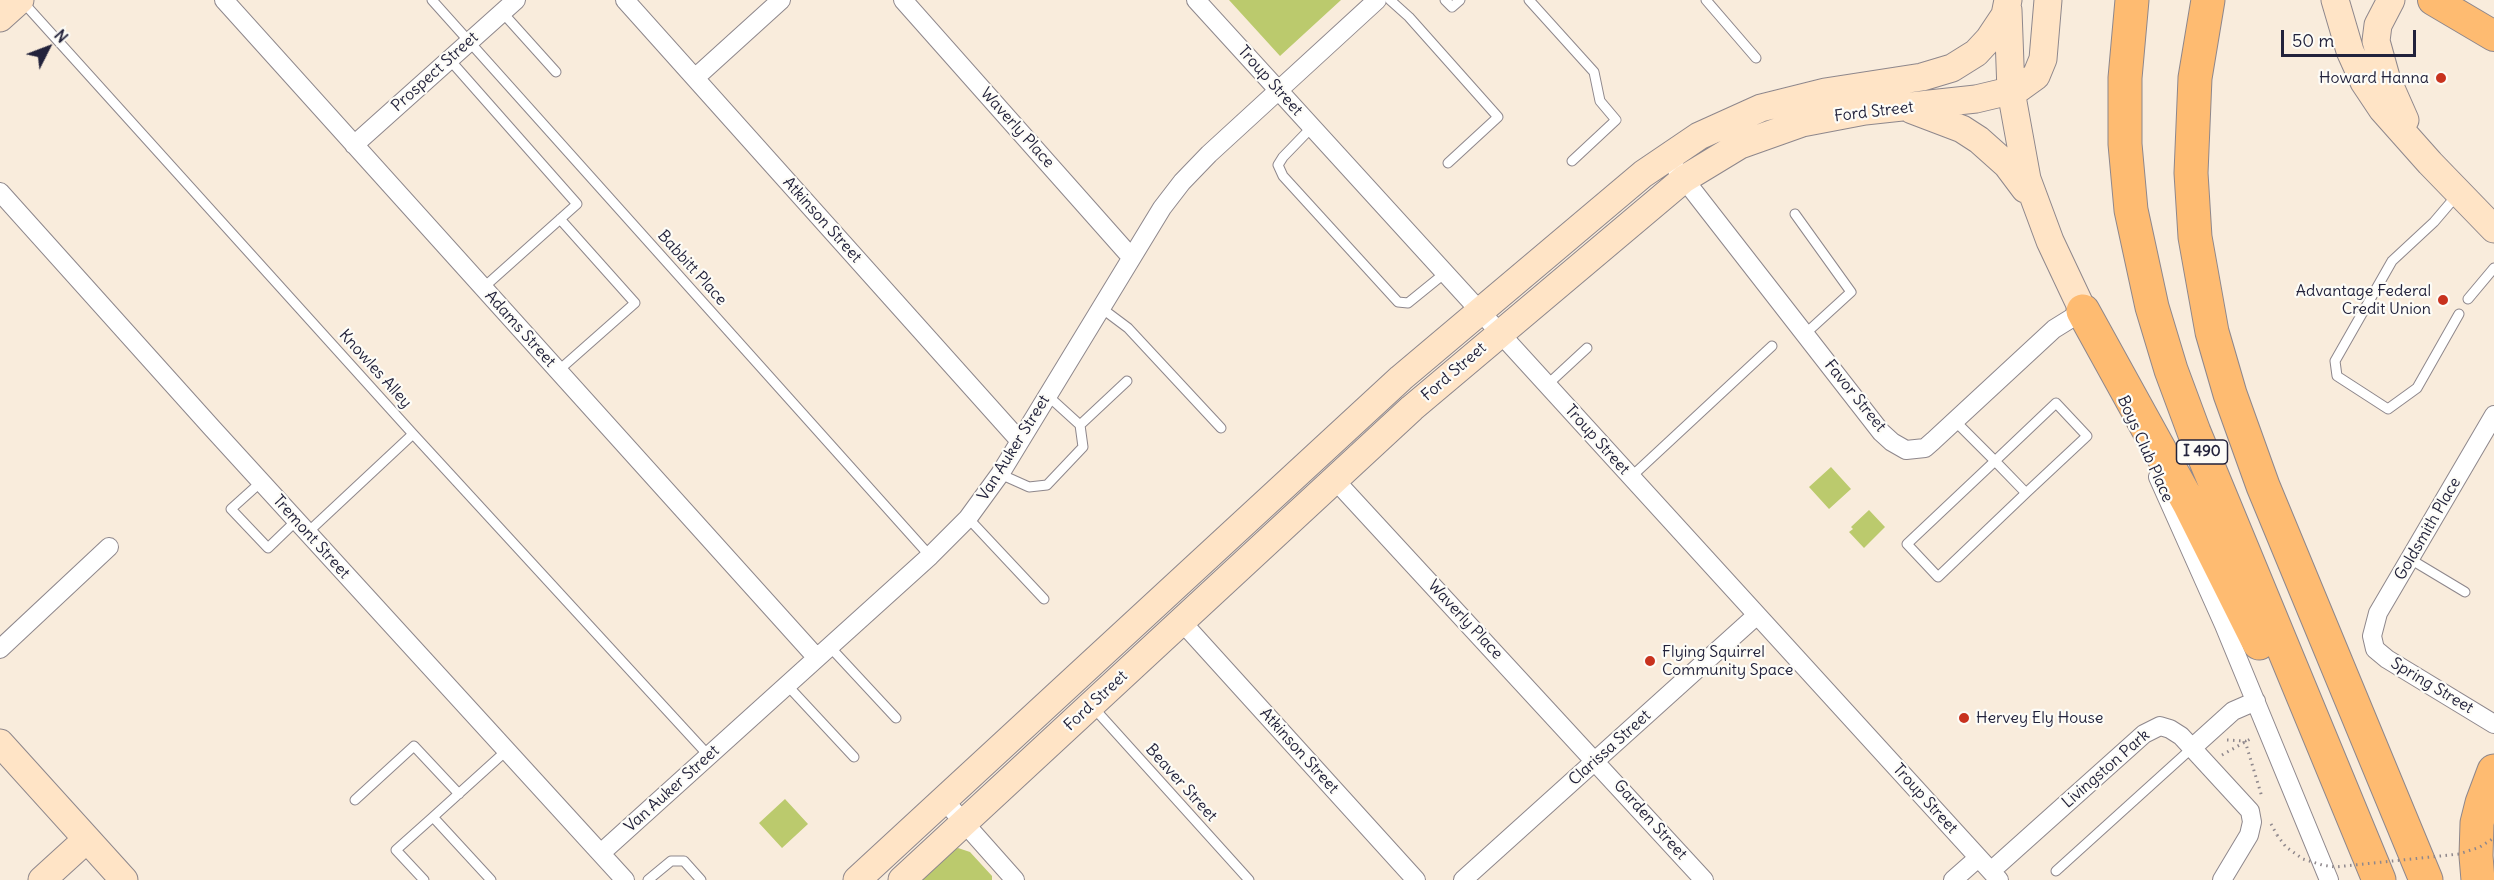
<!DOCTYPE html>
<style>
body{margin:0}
#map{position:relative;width:2494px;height:880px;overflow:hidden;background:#f9ecdc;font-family:Delius,sans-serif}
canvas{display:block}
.north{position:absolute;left:18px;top:18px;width:60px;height:60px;-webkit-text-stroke:4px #fdfcf7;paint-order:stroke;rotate:48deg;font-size:16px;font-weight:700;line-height:24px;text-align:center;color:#22223b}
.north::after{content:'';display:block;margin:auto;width:21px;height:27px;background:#22223b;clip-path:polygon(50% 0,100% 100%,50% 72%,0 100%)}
.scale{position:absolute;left:2281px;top:30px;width:135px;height:27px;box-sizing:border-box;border:3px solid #22223b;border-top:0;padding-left:8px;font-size:18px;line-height:21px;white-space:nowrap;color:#22223b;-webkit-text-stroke:4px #fdfcf7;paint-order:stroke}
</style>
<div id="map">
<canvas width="2494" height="880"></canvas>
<div class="north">N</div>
<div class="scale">50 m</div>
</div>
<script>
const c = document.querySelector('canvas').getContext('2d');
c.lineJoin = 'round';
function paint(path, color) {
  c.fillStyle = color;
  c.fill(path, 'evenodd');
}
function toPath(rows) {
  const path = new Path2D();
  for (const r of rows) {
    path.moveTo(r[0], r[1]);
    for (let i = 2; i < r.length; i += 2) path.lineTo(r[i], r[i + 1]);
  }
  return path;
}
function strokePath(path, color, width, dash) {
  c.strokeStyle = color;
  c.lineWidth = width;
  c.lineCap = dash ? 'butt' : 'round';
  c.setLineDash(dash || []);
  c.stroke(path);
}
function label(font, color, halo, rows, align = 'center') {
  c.font = font + ' Delius,sans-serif';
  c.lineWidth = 4.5;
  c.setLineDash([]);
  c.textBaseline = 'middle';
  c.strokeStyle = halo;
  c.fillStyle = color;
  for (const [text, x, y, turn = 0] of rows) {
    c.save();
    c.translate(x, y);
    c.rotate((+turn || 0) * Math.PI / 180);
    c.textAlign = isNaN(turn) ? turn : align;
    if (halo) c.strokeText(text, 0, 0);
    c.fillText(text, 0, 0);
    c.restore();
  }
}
paint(toPath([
 [1229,0,1341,0,1280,56],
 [1831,467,1851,489,1829,509,1809,487],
 [1869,510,1885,527,1864,548,1849,532,1853,529,1851,527],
 [785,799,808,824,782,848,759,823],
 [958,848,970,852,992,876,992,880,917,880,952,850]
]), '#bbca6d');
const lane = toPath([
 [432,0,930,556],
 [1390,0,1409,17,1498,117,1448,163],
 [1445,0,1452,7,1460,0],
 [1529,0,1594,72,1600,101,1616,120,1572,161],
 [1706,0,1756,58],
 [22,1,413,434,709,756],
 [502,12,556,72],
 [449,59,577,204,483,288],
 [1312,127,1283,157,1278,165,1283,176,1398,302,1408,303,1445,273],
 [2457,195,2434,222,2392,261,2335,361,2337,376,2388,409,2417,388,2459,314],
 [1795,214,1851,292,1805,334],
 [2468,299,2494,268],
 [1100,307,1128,328,1221,428],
 [558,371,635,303,560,219],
 [1547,385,1587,348],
 [1955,421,1995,461,2026,493,1938,577,1907,544,1995,461,2056,403,2087,436,2026,493],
 [1080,425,1127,381],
 [1000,474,1029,487,1047,485,1083,447,1080,425,1047,395],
 [1631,477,1772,346],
 [261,482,231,509,268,548,296,521],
 [968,518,1044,599],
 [307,533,413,434],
 [2410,559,2465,592],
 [830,647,896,718],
 [787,685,854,757],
 [1092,706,1249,880],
 [355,800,414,746,459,794],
 [2056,871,2192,748],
 [424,880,396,850,433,817],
 [491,880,433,817,506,751],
 [648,880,671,861,684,861,701,880]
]);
const street = toPath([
 [224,0,817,658],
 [625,0,1019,440],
 [903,0,1131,257],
 [1196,0,1999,880],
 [695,78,781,0],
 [354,145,516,0],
 [1677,170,1881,432,1892,442,1906,450,1925,448,1933,441,2054,329,2083,311,2086,318],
 [0,192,212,428,625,880],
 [2494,415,2378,613,2372,636,2375,649,2387,659,2494,724],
 [2158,477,2224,625,2329,880],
 [1335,480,1704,880],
 [1182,622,1416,880],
 [0,649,109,547],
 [2192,748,2233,711,2256,701],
 [943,799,1015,880],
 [601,853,930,556,968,518,1000,474,1162,208,1182,182,1209,154,1377,0],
 [1991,871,2144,734,2160,726,2170,729,2181,736,2250,811,2252,822,2249,835,2222,880],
 [1463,880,1757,615],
 [1953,880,1978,858]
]);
const secondary = toPath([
 [2335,0,2350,51,2364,82,2382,109,2430,163,2494,229],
 [2391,0,2378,25,2376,41,2386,77,2405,120],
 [2008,10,2011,91,2027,179,2050,241,2083,311],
 [0,18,20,0],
 [1912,110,1962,129,1979,140,2007,165,2025,189],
 [0,743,124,880],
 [42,880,87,839],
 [857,880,1401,378,1643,174,1699,136,1761,108,1825,92,1922,77,1952,68,1976,53,1989,39,2005,15,2008,0],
 [902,880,1412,408,1684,179,1740,145,1802,123,1865,111,1976,99,2018,89,2036,76,2043,59,2048,0]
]);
const primary = toPath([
 [2433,0,2494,36]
]);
const highway = toPath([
 [2132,0,2125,78,2125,144,2131,210,2152,307,2171,370,2194,432,2379,880],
 [2208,0,2195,78,2191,173,2195,237,2212,332,2230,394,2263,486,2426,880],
 [2083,311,2190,505,2259,643],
 [2478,880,2476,856,2477,823,2482,803,2494,771]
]);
strokePath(lane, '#8e878c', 11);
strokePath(street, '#8e878c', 20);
strokePath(secondary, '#8e878c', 29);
strokePath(primary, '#8e878c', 32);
strokePath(highway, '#8e878c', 35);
strokePath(toPath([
 [2227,740,2245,741,2262,797],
 [2222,755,2252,738],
 [2271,824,2277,835]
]), '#8e878c', 3, [1.5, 4.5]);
strokePath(lane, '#fff', 9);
strokePath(street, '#fff', 18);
strokePath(secondary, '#ffe4c6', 27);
strokePath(primary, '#febb71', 30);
strokePath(highway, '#febb71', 33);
strokePath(toPath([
 [2277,835,2286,847,2303,859,2322,865,2335,867,2459,854,2480,847,2494,838]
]), '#8e878c', 3, [1.5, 4.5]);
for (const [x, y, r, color] of [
 [2441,78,6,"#c8321e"],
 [2443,300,6,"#c8321e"],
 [1650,661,6,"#c8321e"],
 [1964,718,6,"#c8321e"]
]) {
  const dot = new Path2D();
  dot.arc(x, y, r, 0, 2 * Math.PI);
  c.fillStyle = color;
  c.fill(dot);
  strokePath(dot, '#fdfcf7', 2);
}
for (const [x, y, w] of [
 [2202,452,51]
]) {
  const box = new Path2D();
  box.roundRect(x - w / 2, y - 12, w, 24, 4.5);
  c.fillStyle = '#fdfcf7';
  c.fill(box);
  strokePath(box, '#22223b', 1.5);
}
label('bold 15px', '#22223b', null, [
 ["I 490",2202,452]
]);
label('16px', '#22223b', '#fdfcf7', [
 ["Prospect Street",435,72,-42],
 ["Troup Street",1270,81,48],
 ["Ford Street",1874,112,-7],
 ["Waverly Place",1017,128,48],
 ["Atkinson Street",822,220,48],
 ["Babbitt Place",692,268,48],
 ["Adams Street",520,329,48],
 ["Knowles Alley",375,369,48],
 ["Ford Street",1454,372,-41],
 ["Favor Street",1855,396,51],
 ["Troup Street",1597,440,48],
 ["Van Auker Street",1014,448,-58],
 ["Boys Club Place",2145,449,66],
 ["Goldsmith Place",2428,529,-60],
 ["Tremont Street",311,537,48],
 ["Waverly Place",1465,620,47],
 ["Spring Street",2432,686,31],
 ["Ford Street",1096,701,-43],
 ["Clarissa Street",1610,748,-42],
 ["Atkinson Street",1299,751,48],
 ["Livingston Park",2106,769,-41],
 ["Beaver Street",1181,783,48],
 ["Van Auker Street",672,789,-42],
 ["Troup Street",1925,799,48],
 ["Garden Street",1650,820,48]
]);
label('16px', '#22223b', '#fdfcf7', [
 ["Howard Hanna",2429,78],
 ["Advantage Federal",2431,291],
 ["Credit Union",2431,309],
 ["Flying Squirrel",1662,652,"left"],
 ["Community Space",1662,670,"left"],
 ["Hervey Ely House",1976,718,"left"]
], 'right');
</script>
